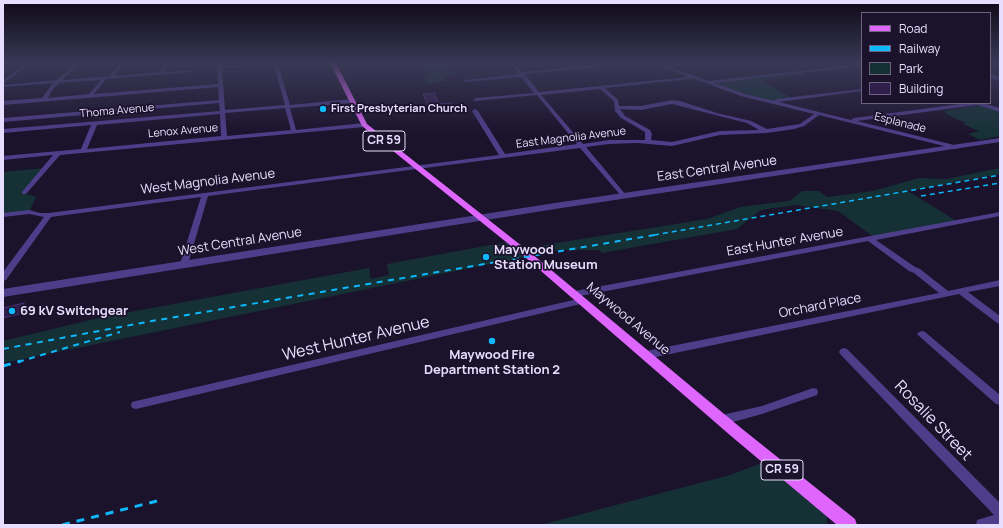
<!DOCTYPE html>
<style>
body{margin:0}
#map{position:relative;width:1003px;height:528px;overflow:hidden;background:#1b122c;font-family:Manrope,sans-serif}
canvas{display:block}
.frame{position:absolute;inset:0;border:4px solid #e7ddfe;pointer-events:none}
.legend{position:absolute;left:861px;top:12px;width:130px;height:92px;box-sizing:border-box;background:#1b122c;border:1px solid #6d6380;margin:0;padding:5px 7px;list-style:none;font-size:12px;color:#e7ddfe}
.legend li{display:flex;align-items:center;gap:8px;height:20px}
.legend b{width:20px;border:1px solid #6d6380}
</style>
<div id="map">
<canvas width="1003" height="528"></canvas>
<div class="frame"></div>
<ul class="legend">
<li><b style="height:5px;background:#df66fc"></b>Road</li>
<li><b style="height:5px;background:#0db9fb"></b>Railway</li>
<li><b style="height:11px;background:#153136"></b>Park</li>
<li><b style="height:11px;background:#301e4c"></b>Building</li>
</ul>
</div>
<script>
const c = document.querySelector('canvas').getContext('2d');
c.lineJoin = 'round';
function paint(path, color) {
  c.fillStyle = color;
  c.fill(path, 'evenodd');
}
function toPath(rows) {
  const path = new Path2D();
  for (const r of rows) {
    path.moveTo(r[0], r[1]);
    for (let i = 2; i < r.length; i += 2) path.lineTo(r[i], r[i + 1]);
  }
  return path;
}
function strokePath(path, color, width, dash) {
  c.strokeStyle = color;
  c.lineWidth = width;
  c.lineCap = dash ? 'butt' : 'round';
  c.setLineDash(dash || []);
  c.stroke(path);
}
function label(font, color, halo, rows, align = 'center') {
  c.font = font + ' Manrope,sans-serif';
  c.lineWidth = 3.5;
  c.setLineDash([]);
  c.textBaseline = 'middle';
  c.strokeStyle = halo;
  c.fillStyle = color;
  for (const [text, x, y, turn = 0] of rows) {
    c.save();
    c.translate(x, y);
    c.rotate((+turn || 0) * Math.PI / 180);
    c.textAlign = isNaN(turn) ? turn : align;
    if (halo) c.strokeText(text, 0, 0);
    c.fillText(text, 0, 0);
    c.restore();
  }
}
paint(toPath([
 [410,63,446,63,455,74,441,76,446,81,428,84,423,78,428,76,422,66,414,67],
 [801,73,806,75,762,80,793,99,771,102,743,95,708,82],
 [980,105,1000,111,1000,136,980,140,968,134,979,131,963,124,966,123,948,115,944,111],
 [45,168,24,193,36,197,29,212,3,215,3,172],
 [1000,168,1000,174,908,191,958,222,875,238,838,211,795,205,761,210,737,229,602,253,598,250,559,250,527,256,519,249,707,219,740,207,789,201,802,191,819,191,827,197,873,191,919,178,946,179],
 [507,242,525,257,3,363,3,341,103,317,369,268,371,279,389,275,387,264],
 [770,460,826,506,827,525,540,525,730,475]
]), '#153136');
const building = toPath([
 [434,93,439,104,451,103,454,109,430,111,423,94,434,93],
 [24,303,20,314,3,318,3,308,24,303]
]);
paint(building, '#301e4c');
strokePath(building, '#4b3178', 1);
paint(toPath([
 [26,63,30,63,3,84,3,81,26,63],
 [76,63,80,63,62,80,109,76,121,63,125,63,114,76,159,72,166,63,170,63,164,72,192,70,194,71,192,72,106,79,94,94,218,84,217,63,221,63,221,66,280,63,278,64,290,105,352,99,355,101,352,103,290,108,296,130,364,123,367,125,364,127,60,155,26,194,22,194,22,192,53,155,3,160,3,156,81,149,91,125,3,133,3,129,220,111,219,103,3,122,3,118,219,100,218,87,3,105,3,101,42,98,53,83,3,87,3,85,57,80,76,63],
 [274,65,285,105,225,110,222,68,274,65],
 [101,80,89,94,48,98,53,89,59,83,101,80],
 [285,108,291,130,227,136,225,113,285,108],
 [220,114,221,136,87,149,97,125,220,114],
 [451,63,472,63,470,64,452,65,450,64,451,63],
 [510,63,514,63,522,72,617,63,631,63,629,64,525,74,539,92,689,77,653,63,663,64,688,63,686,64,668,66,709,81,862,64,862,66,714,83,745,94,774,101,776,99,862,89,862,91,779,102,851,120,854,118,967,103,983,103,1000,108,1000,112,978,105,857,121,958,146,958,148,956,149,819,115,804,126,794,129,767,133,720,135,672,146,637,143,609,144,586,147,626,195,626,197,624,198,622,197,580,148,208,196,188,264,184,267,180,264,201,197,51,217,6,280,3,281,3,272,44,217,29,214,3,217,3,213,29,210,40,213,49,213,499,155,472,111,475,109,478,111,505,154,577,144,537,95,474,101,473,100,476,98,534,93,521,77,465,82,463,81,465,80,519,74,510,63],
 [692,78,741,96,814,114,800,124,767,129,751,121,717,113,680,101,672,100,641,106,619,106,618,100,605,88,690,79,692,78],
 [600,89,614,101,615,111,621,118,645,132,645,140,609,140,583,144,541,95,600,89],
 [672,104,747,123,759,130,720,131,672,142,651,140,652,134,650,130,625,116,620,109,641,110,672,104],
 [1000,212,1000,216,876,240,915,267,920,269,948,291,1000,280,1000,286,968,292,1000,316,1000,324,997,323,959,294,646,359,643,358,641,355,643,352,646,351,939,293,914,273,909,271,868,241,575,297,571,294,575,291,1000,212],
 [582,298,585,299,586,301,585,303,136,409,132,408,131,405,132,402,136,401,582,298],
 [922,331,925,332,1000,395,1000,405,996,404,919,336,917,334,919,332,922,331],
 [844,348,847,349,1000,503,1000,525,976,525,977,520,994,515,841,355,839,352,841,349,844,348],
 [813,388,817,389,818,392,817,395,762,414,722,425,718,423,717,420,718,417,722,415,762,406,813,388]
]), '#4e3e8a');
paint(toPath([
 [990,74,1000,77,1000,81,990,78,990,74],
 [1000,138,1000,142,555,209,3,297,3,289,28,285,555,203,1000,138]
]), '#4e3e8a');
paint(toPath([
 [330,63,336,63,367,124,532,254,741,428,855,519,857,525,837,525,731,436,526,258,362,126,330,63]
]), '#df66fc');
strokePath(toPath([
 [921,196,1000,183],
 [654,235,1000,175]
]), '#0db9fb', 1.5, [5, 4]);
strokePath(toPath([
 [3,349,152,321,660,234],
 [18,362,120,332]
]), '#0db9fb', 2, [6, 5.5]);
strokePath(toPath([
 [3,366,21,361],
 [62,525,157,501]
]), '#0db9fb', 3, [8, 7]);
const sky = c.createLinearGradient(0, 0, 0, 137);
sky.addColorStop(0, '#0f0a18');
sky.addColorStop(0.46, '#393956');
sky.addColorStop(1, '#39395600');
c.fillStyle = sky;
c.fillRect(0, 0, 1003, 137);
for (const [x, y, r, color] of [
 [323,109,4,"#0db9fb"],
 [486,257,4,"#0db9fb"],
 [12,311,4,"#0db9fb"],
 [492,341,4,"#0db9fb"]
]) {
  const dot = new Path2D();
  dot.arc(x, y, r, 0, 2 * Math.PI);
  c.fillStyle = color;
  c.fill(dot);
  strokePath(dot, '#1b122c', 1.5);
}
label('bold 11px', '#e7ddfe', '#1b122c', [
 ["First Presbyterian Church",331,109]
], 'left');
label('11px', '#e7ddfe', '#1b122c', [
 ["Thoma Avenue",117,111,-5],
 ["Esplanade",900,123,14],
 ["Lenox Avenue",183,131,-5],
 ["East Magnolia Avenue",571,138,-7]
]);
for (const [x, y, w] of [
 [384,141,42],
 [782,470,42]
]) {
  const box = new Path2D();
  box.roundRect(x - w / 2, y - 10, w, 20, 3);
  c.fillStyle = '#1b122c';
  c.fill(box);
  strokePath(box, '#e7ddfe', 1);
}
label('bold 12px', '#e7ddfe', null, [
 ["CR 59",384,141],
 ["CR 59",782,470]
]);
label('13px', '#e7ddfe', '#1b122c', [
 ["East Central Avenue",717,169,-8],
 ["West Magnolia Avenue",208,182,-7],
 ["West Central Avenue",240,242,-9],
 ["East Hunter Avenue",785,242,-10],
 ["Orchard Place",820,306,-11],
 ["Maywood Avenue",628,319,40]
]);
label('bold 13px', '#e7ddfe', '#1b122c', [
 ["Maywood",494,250],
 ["Station Museum",494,265],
 ["69 kV Switchgear",20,311],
 ["Maywood Fire",492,355,"center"],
 ["Department Station 2",492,370,"center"]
], 'left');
label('16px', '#e7ddfe', '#1b122c', [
 ["West Hunter Avenue",356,339,-13],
 ["Rosalie Street",933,421,46]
]);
</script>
